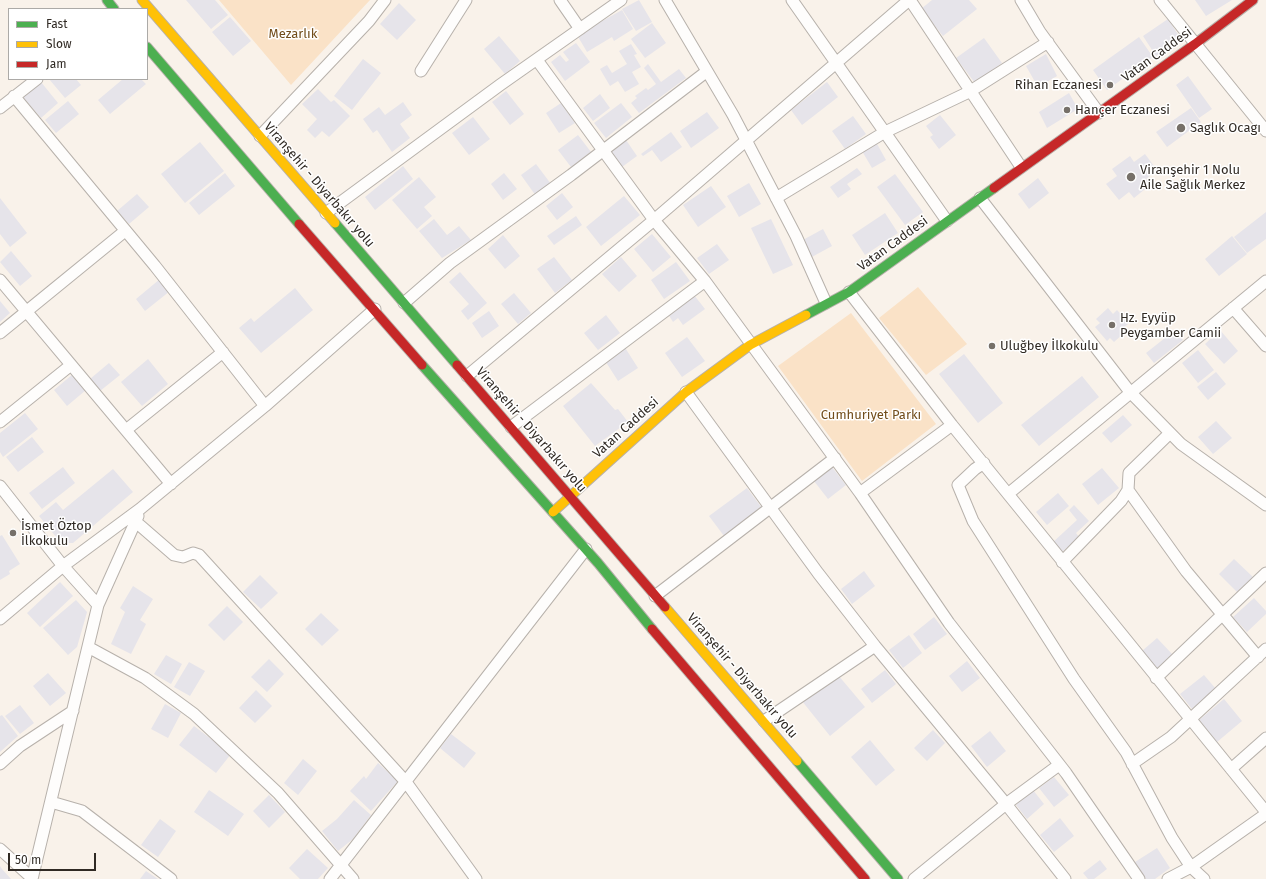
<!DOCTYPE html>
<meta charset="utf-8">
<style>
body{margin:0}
#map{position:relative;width:1266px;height:879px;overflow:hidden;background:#f9f2ea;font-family:"Fira Sans",sans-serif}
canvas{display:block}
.legend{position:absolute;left:8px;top:8px;width:140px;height:72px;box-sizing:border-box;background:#fff;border:1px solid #acaaa7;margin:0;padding:5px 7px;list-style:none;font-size:12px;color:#302a24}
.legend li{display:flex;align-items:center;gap:8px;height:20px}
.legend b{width:20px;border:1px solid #acaaa7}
.scale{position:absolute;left:8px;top:853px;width:88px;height:18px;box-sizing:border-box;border:2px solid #302a24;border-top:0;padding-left:5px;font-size:12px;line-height:14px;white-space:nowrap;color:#302a24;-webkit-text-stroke:3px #fff;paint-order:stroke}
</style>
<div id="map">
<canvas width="1266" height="879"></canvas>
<ul class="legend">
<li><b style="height:5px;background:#4caf50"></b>Fast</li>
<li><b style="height:5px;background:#ffc107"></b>Slow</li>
<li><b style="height:5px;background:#c62828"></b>Jam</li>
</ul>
<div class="scale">50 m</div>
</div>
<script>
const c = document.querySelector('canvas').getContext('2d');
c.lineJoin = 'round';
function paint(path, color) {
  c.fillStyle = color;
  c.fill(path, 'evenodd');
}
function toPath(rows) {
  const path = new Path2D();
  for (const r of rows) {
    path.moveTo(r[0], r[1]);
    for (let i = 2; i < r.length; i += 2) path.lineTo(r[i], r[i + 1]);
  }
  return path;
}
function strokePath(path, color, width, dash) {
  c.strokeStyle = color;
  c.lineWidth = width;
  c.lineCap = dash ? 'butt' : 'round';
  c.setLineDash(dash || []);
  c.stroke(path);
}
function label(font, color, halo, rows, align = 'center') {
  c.font = font + ' "Fira Sans",sans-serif';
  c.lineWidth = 3;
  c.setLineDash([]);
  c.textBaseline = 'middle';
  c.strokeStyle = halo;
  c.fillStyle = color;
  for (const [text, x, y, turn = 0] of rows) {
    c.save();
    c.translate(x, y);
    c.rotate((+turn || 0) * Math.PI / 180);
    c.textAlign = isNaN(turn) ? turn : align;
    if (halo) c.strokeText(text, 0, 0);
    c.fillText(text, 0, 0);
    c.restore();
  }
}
paint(toPath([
 [219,0,370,0,291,85],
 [918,287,967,344,926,375,879,318],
 [851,313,936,424,862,481,778,366]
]), '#fae2c7');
paint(toPath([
 [186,0,215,0,228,15,211,29],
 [639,0,652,22,636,31,622,9],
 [932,0,969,0,977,9,943,36,921,9],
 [1195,0,1232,0,1206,16],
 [399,3,416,20,397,40,380,24],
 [622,10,633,29,614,41,612,37,587,52,577,35],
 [230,17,251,41,233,56,212,32],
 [1168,19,1181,39,1156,56,1143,36],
 [652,23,666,43,645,58,631,39],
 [499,36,520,61,505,74,484,49],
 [1139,37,1153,57,1107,90,1093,70],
 [984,38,1002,63,975,83,956,58],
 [576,43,590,62,565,81,551,62,560,55,566,62,569,60,563,52],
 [631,44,637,54,634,55,641,67,632,72,639,84,625,92,618,81,610,86,600,69,607,65,612,73,627,64,619,51],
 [1046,54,1057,76,1038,87,1026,66],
 [363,59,381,73,352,110,334,96],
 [648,64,661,82,679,69,686,78,639,113,631,103,637,98,635,96,646,88,648,90,656,84,644,68],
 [1188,76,1212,109,1199,118,1176,85],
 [49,79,76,79,81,85,65,98],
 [123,79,141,79,146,84,110,114,98,100],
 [41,82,58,103,41,118,23,97],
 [827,82,838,97,802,125,791,110],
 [318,89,331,102,334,100,350,116,329,137,322,131,315,138,307,130,317,119,302,104],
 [506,91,524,114,510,125,492,102],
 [1069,93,1078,109,1047,128,1039,112],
 [600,94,610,108,593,121,583,108],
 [68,101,79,114,56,133,45,120],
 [403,102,412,115,400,124,410,138,392,152,377,130,373,133,363,119,379,107,385,115],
 [561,103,575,123,559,133,546,113],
 [621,103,632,117,606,138,594,123],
 [1191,108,1201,122,1167,147,1156,132],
 [707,112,719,128,691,148,680,131],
 [940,115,956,135,939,149,930,137,933,135,926,126],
 [853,116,866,134,845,149,832,131],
 [473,117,490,139,469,155,452,133],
 [671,132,682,147,661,162,652,150,643,156,641,154],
 [578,135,591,152,571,167,558,150],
 [626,140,637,156,622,167,611,151],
 [200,142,224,171,185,203,161,174],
 [876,142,886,160,872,168,862,151],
 [1145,154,1157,170,1146,179,1150,185,1134,198,1129,192,1119,200,1106,184,1117,176,1112,169,1130,156,1134,162],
 [536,164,551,184,536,196,521,175],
 [403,166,413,179,375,210,365,197],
 [857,168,862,174,847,184,851,189,838,198,830,187],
 [225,173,235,186,199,215,189,203],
 [504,173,517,189,503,200,491,184],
 [895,174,923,212,905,225,877,187],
 [419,177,436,197,424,207,432,216,417,229,392,200],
 [1038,178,1049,193,1029,209,1018,194],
 [749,183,761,204,739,217,727,196],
 [711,186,726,207,698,227,683,205],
 [562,193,573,207,557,220,546,206],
 [137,194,149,207,129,224,117,211],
 [624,196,640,215,601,246,586,227],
 [0,198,27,233,10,247,0,234],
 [1266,212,1266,239,1247,253,1234,237],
 [885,213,898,233,865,255,852,235],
 [576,216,582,225,554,245,547,236],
 [434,219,447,235,459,226,471,240,442,258,419,231],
 [771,219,793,265,773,274,751,228],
 [823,229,832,246,810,258,801,241],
 [652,234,671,257,653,272,634,249],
 [503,235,520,256,505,269,488,249],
 [1232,236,1247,254,1219,276,1205,259],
 [717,244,729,260,709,274,697,258],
 [11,251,32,276,20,286,0,262],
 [554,257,572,280,555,293,537,269],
 [621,257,637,276,619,292,602,274],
 [676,262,690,281,664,299,651,280],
 [460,272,487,303,468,320,461,311,469,304,449,282],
 [160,279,170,291,145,311,136,299],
 [295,288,313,310,261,353,239,328,251,318,254,322],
 [514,293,531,313,518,324,501,304],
 [694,295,705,309,683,325,678,318,673,322,668,314],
 [0,301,10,313,0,322],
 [1108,308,1113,314,1117,310,1129,323,1120,331,1123,334,1114,342,1110,338,1107,341,1095,327,1100,323,1096,319],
 [489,311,499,326,482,338,472,323],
 [606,315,620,333,598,350,584,333],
 [1175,330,1183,340,1154,363,1146,353],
 [1220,330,1238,351,1224,364,1205,344],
 [687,337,705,361,682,377,665,353],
 [624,346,638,368,618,381,604,359],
 [1198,350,1214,370,1198,383,1182,363],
 [964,354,1003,403,978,423,939,374],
 [148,359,168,384,142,406,121,382],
 [109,363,120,375,100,391,90,379],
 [1216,372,1226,384,1208,400,1197,387],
 [73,374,86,390,67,406,54,390],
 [1082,376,1099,397,1039,446,1021,425],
 [591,383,615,410,618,409,628,422,595,446,563,406],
 [25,413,38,429,3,457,0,452,0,433],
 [1123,415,1132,425,1111,443,1102,433],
 [1216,421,1232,438,1213,454,1198,437],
 [32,437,44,452,18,472,6,457],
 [63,467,75,483,42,509,29,493],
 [832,467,846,485,828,499,814,481],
 [1102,468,1119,488,1098,505,1082,484],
 [113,469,133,492,73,543,61,543,39,516,56,502,63,510],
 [747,488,762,508,724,536,709,516],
 [1058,493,1069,506,1047,525,1036,512],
 [1074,505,1089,521,1076,533,1079,537,1061,553,1052,543,1077,520,1069,510],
 [2,535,20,564,9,571,10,574,0,580,0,536],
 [1234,559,1253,577,1237,592,1219,574],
 [864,571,875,586,852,604,841,589],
 [260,575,278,593,261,609,243,592],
 [60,582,73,596,40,627,27,613],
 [133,586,153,599,140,620,146,624,131,654,111,644,125,612,120,608],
 [1254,598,1266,611,1266,614,1247,632,1233,617],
 [76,600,87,612,77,647,68,655,43,628],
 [227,606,243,622,224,641,208,625],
 [321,613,339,630,322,646,305,629],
 [934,617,947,634,925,650,913,634],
 [909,635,922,653,903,668,889,650],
 [1157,638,1173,655,1158,669,1142,651],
 [166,655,182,664,171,684,154,674],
 [269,659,284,674,267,692,251,677],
 [967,661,980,678,962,692,949,676],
 [189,662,205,671,190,696,174,687],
 [885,670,896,684,872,703,861,689],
 [48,673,66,693,50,706,33,686],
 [838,675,865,707,830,736,802,701],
 [1204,675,1216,689,1192,709,1180,694],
 [256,690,272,706,255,723,239,708],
 [1224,699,1242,721,1217,742,1199,720],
 [165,704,181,713,168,738,151,729],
 [20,705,34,723,20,734,5,716],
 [2,715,18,736,0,752,0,716],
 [194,726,231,754,216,773,179,745],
 [933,730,945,743,927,761,914,748],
 [990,731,1006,751,987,767,971,746],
 [451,734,476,753,464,768,440,748],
 [870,740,895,770,876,786,851,757],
 [303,759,317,771,298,795,284,783],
 [378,763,398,781,371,811,350,791,364,776,366,779],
 [1054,777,1069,795,1054,807,1039,788],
 [209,790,244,814,228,836,194,812],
 [1033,790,1044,804,1027,819,1016,805],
 [269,795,285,812,269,828,253,811],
 [354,800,371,815,353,839,338,851,322,831,337,819],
 [1060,818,1074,836,1054,852,1040,835],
 [160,819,176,831,158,857,141,845],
 [1157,848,1170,868,1155,879,1146,879,1135,862],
 [307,849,328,868,318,879,300,879,289,868],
 [1100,860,1107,869,1094,879,1088,879,1083,873],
 [0,866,2,869,11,879,0,879],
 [146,871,158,879,140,879]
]), '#e6e4ea');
const street = toPath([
 [560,0,580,29],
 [665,0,733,115,796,236,826,303],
 [792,0,947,221],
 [910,0,1021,167],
 [1021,0,1040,32,1099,113],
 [1160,0,1266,131],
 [537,60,654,220,705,281,860,493,949,623,1066,773,1139,879],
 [421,71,466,0],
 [14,96,155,266,265,406],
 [0,108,37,79],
 [260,136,369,21,385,0],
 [776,198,885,132,969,92,1048,42],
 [980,198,1130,392,1181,444,1266,505],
 [326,213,500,85,621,0],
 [0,280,171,484],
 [849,292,952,425,1266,812],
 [404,303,450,263,571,175,706,72],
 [1233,308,1266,346],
 [0,333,125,231],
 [467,376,654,220,909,0],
 [686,392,818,573,875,646,1006,804,1065,879],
 [0,422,71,365],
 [511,427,705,281],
 [126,430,223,352],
 [984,463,975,469,958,485,973,521,1074,679,1126,752,1172,838,1191,867,1204,879],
 [0,486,63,566,98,605],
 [1128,490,1186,571,1258,657],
 [860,493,952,425],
 [1008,494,1266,281],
 [136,522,174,555,183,557,193,553,199,555,406,782,476,879],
 [1062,562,1121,501,1128,490,1129,473,1170,433],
 [655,596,835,458],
 [0,619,63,566,140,509,265,406,375,309],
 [88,647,145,678,194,714,278,793,353,879],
 [1156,678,1266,573],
 [764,721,875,646],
 [0,764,20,746,73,711],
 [1132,764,1171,737,1266,649],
 [1231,769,1266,738],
 [51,802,82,811,171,879],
 [0,849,32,878],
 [32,879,98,605,138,516],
 [330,879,586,549],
 [914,879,1006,804,1059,765],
 [1168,879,1191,867,1266,814]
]);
const fast = toPath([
 [107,0,114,9],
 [147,47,299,224],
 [335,223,457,365],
 [806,315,849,292,994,188],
 [422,365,598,563,652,629],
 [797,761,898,879]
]);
const slow = toPath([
 [142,0,335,223],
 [553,512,686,392,750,345,806,315],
 [665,607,797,761]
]);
const jam = toPath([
 [994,188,1195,44,1253,0],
 [299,224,422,365],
 [457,365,665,607],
 [652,629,865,879]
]);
strokePath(street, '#b7b1ab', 13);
strokePath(fast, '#b7b1ab', 11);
strokePath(slow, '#b7b1ab', 11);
strokePath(jam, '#b7b1ab', 11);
strokePath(street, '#fefdfc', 11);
strokePath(fast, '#4caf50', 9);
strokePath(slow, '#ffc107', 9);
strokePath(jam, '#c62828', 9);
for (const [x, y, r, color] of [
 [1110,85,4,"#767069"],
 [1067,110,4,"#767069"],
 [1181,128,5,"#767069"],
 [1131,177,5,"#767069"],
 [1112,325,4,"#767069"],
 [992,346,4,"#767069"],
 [13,533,4,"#767069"]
]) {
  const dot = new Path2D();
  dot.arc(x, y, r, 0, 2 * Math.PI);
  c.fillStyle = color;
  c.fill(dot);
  strokePath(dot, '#fff', 1.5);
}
label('13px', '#724d1b', '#fff', [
 ["Mezarlık",293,34],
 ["Cumhuriyet Parkı",871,415]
]);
label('13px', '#302a24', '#fff', [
 ["Vatan Caddesi",1157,55,-36],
 ["Viranşehir - Diyarbakır yolu",319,185,49],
 ["Vatan Caddesi",893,244,-36],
 ["Vatan Caddesi",626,428,-42],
 ["Viranşehir - Diyarbakır yolu",531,430,49],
 ["Viranşehir - Diyarbakır yolu",742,676,49]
]);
label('13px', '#302a24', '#fff', [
 ["Rihan Eczanesi",1102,85,"right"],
 ["Hançer Eczanesi",1075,110],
 ["Saglık Ocagı",1190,128],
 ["Viranşehir 1 Nolu",1140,170],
 ["Aile Sağlık Merkez",1140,185],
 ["Hz. Eyyüp",1120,318],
 ["Peygamber Camii",1120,333],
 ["Uluğbey İlkokulu",1000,346],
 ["İsmet Öztop",21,526],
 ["İlkokulu",21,541]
], 'left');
</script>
